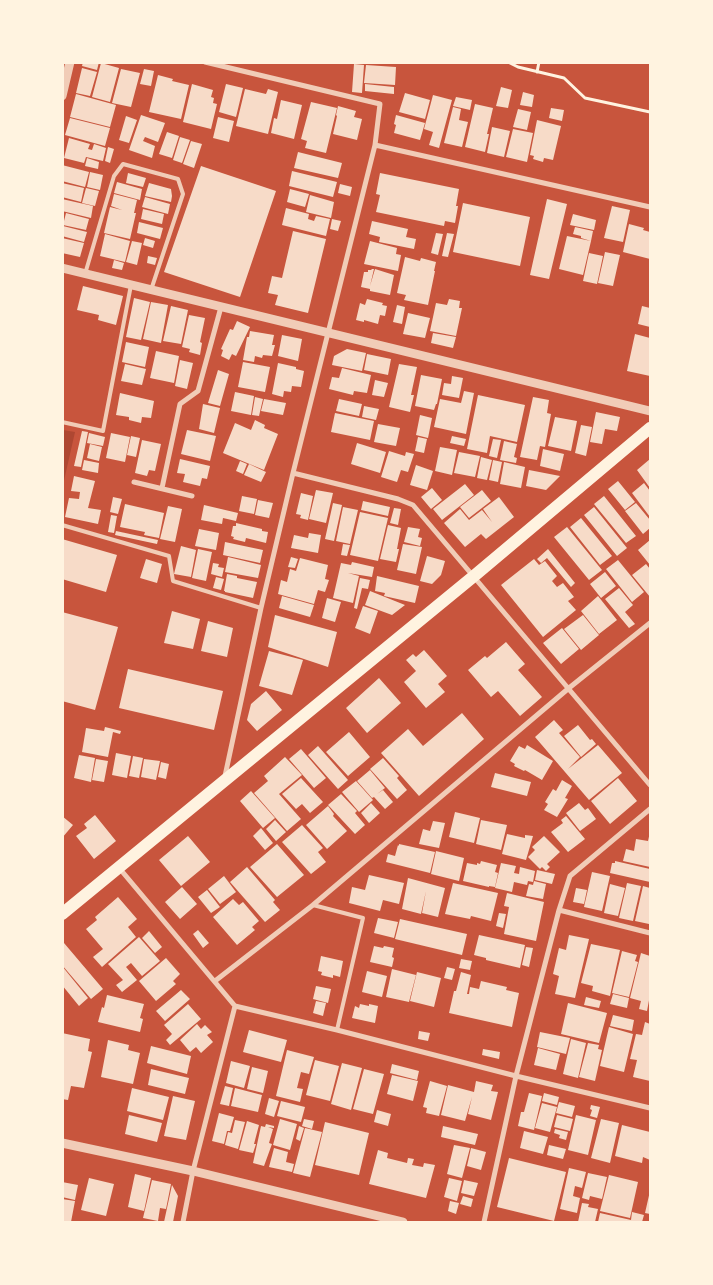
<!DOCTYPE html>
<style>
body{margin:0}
#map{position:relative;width:713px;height:1285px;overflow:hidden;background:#c8553d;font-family:Signika,sans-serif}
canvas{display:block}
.frame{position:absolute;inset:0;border:64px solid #fff3e0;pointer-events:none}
</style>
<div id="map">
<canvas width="713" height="1285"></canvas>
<div class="frame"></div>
</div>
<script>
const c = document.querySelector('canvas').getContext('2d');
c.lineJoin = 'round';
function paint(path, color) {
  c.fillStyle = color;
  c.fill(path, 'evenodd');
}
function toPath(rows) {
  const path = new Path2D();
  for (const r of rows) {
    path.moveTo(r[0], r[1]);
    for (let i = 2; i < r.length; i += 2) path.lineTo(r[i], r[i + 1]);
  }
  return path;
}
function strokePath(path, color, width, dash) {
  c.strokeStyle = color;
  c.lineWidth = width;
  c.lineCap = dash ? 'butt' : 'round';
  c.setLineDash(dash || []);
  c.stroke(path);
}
paint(toPath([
 [63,430,75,432,63,485,62,430]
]), '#ae4732');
paint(toPath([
 [83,62,99,62,97,70,82,66],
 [101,63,119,68,110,102,92,97],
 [354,64,364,65,362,93,352,92],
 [366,65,396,67,395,85,364,83],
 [82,68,97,72,90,96,76,93],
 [121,69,140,73,131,107,112,103],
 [144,69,154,71,151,86,140,84],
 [158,75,173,79,172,81,189,85,181,119,149,112],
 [192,84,213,90,211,97,214,98,213,103,217,104,211,129,183,122],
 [226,84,243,88,236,117,219,112],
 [365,84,394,87,394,94,365,91],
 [501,87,512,90,508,108,496,106],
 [245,89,266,94,268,89,278,92,268,134,236,126],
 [523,92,534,95,532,107,520,105],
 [405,93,430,100,425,119,399,112],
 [76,94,116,105,110,127,70,117],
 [433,95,452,100,439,148,429,145,433,132,424,129],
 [456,97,472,100,470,110,453,106],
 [281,100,302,105,294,139,271,133,274,118,277,119],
 [311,102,337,108,326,153,305,148,307,141,301,139],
 [475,104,493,108,487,134,489,134,485,152,465,147],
 [338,106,356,111,354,117,362,119,357,140,333,134,337,116,336,115],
 [453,107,461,109,459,120,468,122,462,147,444,143],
 [551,108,564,110,562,121,549,118],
 [518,109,531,112,527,130,513,127],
 [141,115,165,123,158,142,145,137,143,141,155,146,152,158,129,150],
 [396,115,425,123,420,140,394,133,396,125,394,124],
 [126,116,137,120,129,143,119,140],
 [218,117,234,121,229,142,213,138],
 [70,118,110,128,105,146,65,135],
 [537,120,561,126,553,160,544,158,543,162,533,159,534,156,530,155],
 [492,127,510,131,504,157,487,153],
 [513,129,533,133,527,162,506,157],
 [167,132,179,136,172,158,159,154],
 [180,137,190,140,182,163,173,160],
 [69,138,90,144,88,149,92,150,94,144,106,148,103,161,86,157,84,163,64,158],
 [191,141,202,144,194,168,183,164],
 [108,147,114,149,110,163,105,161],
 [298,152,342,163,338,178,294,168],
 [87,158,99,162,98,169,85,166],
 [62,165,89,172,85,187,62,181],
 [201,166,276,191,240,297,164,272],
 [292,171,337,182,333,197,289,186],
 [90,172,103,175,100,190,87,187],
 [128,173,146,178,143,187,126,183],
 [380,173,459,189,456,206,458,206,455,223,445,221,444,226,376,212,380,195,376,194],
 [117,182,142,189,140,200,114,193],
 [62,183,84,188,81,202,62,197],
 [149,183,171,189,172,196,171,202,145,196],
 [340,184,352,187,350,196,338,193],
 [86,188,99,191,95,206,82,203],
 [290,189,309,194,305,207,287,202],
 [114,194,137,200,134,213,136,213,130,239,104,233,110,207,122,210,111,206],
 [310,195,334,202,331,218,306,212],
 [145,197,170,204,168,214,142,207],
 [62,199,93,206,91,218,62,211],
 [547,199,567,204,549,279,530,275],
 [463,203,530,217,520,266,453,252],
 [612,206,630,210,623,242,604,238],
 [286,208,309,214,308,219,314,221,316,216,330,219,326,236,282,225],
 [143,209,164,214,162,224,141,219],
 [66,213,89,219,86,230,63,225],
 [573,214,596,220,594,230,570,225],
 [332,219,341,221,338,231,330,229],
 [372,221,408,229,406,237,416,239,414,249,379,242,380,237,369,234],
 [139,222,163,228,160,239,137,233],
 [629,224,644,228,643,230,650,232,650,259,623,252],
 [63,226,87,232,84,242,62,236],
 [575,227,593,231,591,241,581,238,581,236,573,234],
 [293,231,326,239,308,313,275,305,278,295,268,293,272,276,282,278],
 [436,233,443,234,438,255,431,253],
 [447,233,454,234,448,257,442,256],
 [105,234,130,241,125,262,100,256],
 [567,236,591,241,583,275,559,269],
 [62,238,84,243,80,257,62,253],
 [145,238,155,241,153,248,143,245],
 [132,241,142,243,137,265,126,262],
 [370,241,397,248,396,254,401,255,398,271,364,264],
 [605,252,620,255,613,286,598,283],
 [589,253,603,256,597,284,583,281],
 [148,256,157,258,155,265,147,263],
 [405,257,420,261,421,258,436,262,434,271,435,271,428,305,404,300,406,295,397,293],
 [114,260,124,263,122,270,112,268],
 [372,269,374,269,370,286,375,269,394,275,390,295,370,291,370,289,361,287,364,272,368,272,368,270,371,270],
 [83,286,123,296,116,325,98,320,99,315,77,310],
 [134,298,150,302,141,340,126,337],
 [367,299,383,303,382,305,387,306,385,316,380,315,378,324,364,320,364,322,356,320,360,303,365,305],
 [449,299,460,301,459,308,462,308,456,336,430,331,436,303,447,305],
 [151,302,168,305,161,343,143,339],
 [397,305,405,307,402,324,393,322],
 [171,306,188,310,181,344,163,341],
 [642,306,650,308,650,327,638,324],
 [408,313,430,318,425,338,403,334],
 [189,315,205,318,200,342,202,343,200,355,189,352,190,349,182,347],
 [237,321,250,327,236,356,232,354,229,360,221,356,223,350,221,349,230,329,233,330],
 [250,331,274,335,272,345,275,345,272,356,263,355,262,358,255,356,254,362,243,360,247,337,249,337],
 [433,333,456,337,453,348,431,343],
 [635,334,650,338,650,376,627,371],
 [282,335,302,339,298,361,278,356],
 [126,342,149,347,145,367,122,362],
 [347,349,366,353,362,371,332,365,334,356],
 [156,351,179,356,174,383,150,378],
 [367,354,391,359,388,375,364,370],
 [180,360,193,363,187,389,175,386],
 [243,362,270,367,265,392,238,387],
 [278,363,296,367,296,369,304,371,301,387,292,386,291,392,284,391,283,397,272,394],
 [125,364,146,369,142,385,121,381],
 [399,364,417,367,411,395,414,395,410,412,389,407],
 [342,368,371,375,367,393,354,391,353,395,329,389,332,377,339,378],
 [218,370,229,374,220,406,208,403],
 [421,375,442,379,437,404,436,404,434,410,415,406],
 [452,376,463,378,459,398,442,395,444,383,451,384],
 [375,380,388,383,384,397,372,395],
 [464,391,474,393,466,434,434,427,440,399,461,403],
 [235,392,254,396,251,415,231,411],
 [120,393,154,401,151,418,142,417,141,423,129,420,129,417,116,415],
 [478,395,525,405,517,442,490,436,487,453,467,449],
 [255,397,263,399,259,416,252,415],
 [533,397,549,400,547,413,551,414,545,447,540,446,537,460,520,457],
 [264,399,286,403,283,415,261,411],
 [339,399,362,404,359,416,336,411],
 [203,404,220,408,214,433,199,429],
 [364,406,379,409,376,420,362,417],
 [596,412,620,417,617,431,605,429,602,444,590,442],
 [335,413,374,421,370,440,331,432],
 [420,415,432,418,428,438,416,435],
 [555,417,577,421,571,451,548,446],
 [255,420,265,425,264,428,278,434,264,470,223,453,235,423,251,430],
 [378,424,400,428,396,446,374,442],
 [581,425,592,427,586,456,575,453],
 [187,430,216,436,210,461,181,454],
 [82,431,88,432,81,467,74,466],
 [89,433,105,437,103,446,87,443],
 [111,433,130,437,125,462,106,458],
 [131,436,140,438,136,457,127,455],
 [452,436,466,439,464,446,450,443],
 [418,437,427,439,424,453,415,451],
 [493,439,501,440,497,458,489,456],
 [142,440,161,444,155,471,149,470,147,476,135,473],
 [504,441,517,444,514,457,517,458,516,463,500,460],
 [357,443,386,452,380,473,351,464],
 [90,444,102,447,99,461,87,458],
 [440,447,457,450,452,475,435,471],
 [543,449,564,454,560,471,540,466],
 [389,451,405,456,406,452,414,454,408,472,401,470,397,482,381,477],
 [459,452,480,456,475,477,454,473],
 [481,457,492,460,487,480,477,478],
 [180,459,210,466,207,479,202,478,200,486,183,482,185,474,177,473],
 [650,459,650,488,637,470],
 [84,460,99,463,98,473,82,470],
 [493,460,502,462,498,482,489,480],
 [240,461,247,464,243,474,236,471],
 [504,462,525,467,521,488,500,484],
 [249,464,266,472,261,482,244,475],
 [416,465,433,471,427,490,410,485],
 [529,470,560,476,546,490,526,486],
 [74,476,95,481,88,508,101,510,98,524,65,517,69,498,79,499,80,492,71,491],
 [618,481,635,502,625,510,608,489],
 [644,483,650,491,650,517,632,493],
 [465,484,474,495,442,520,433,509],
 [432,488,442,500,431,509,421,497],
 [316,490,333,493,326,523,309,519],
 [482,490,491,501,469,518,460,507],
 [301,493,313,496,308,520,300,518,301,515,296,514],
 [242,496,257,499,254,514,239,511],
 [604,496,636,536,626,543,594,504],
 [113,497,122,499,118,514,110,512],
 [499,497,514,517,486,539,481,534,465,547,444,523,460,509,469,520,482,510,492,522,483,509],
 [258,500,273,503,269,518,255,515],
 [363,501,390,507,388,516,361,510],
 [333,503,342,505,334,541,325,539],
 [636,503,650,520,650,528,643,534,625,511],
 [125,504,164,513,159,538,144,535,145,532,120,527],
 [204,505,238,513,236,521,223,518,222,524,201,520],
 [168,506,182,509,175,542,160,539],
 [343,507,358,510,350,544,336,541],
 [594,507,627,548,617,556,584,515],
 [394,508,401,509,398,525,390,523],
 [360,512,388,518,378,561,350,555],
 [111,515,117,516,114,533,108,532],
 [581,518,612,556,600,565,570,527],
 [236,523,262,529,262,531,268,532,266,543,246,538,245,542,233,539,234,537,231,536,233,526,236,526],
 [388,525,401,528,397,549,399,549,396,562,380,559],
 [408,527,420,529,418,537,422,538,420,546,404,542],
 [567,527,602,570,589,580,554,537],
 [199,529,219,533,216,550,195,546],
 [116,531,158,540,157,544,115,535],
 [309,533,321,535,318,553,291,548,294,535,308,538],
 [62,539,117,555,106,592,62,579],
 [650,540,650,565,638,550],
 [225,542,263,550,260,563,223,555],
 [343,544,350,545,347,556,341,555],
 [403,544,422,547,416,574,397,570],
 [181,546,196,550,191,577,174,574],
 [198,549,212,552,206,581,192,578],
 [548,549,575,583,571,587,547,558,541,563,537,559],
 [427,556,445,561,441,575,432,584,420,581],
 [228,557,261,565,258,578,225,572],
 [291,557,298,559,295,568,288,567],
 [300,558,328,565,325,579,329,580,325,592,318,590,314,604,278,594,281,580,287,582,290,569,296,571],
 [146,559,162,564,157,583,140,578],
 [534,559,539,565,545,561,557,576,552,581,557,587,563,583,574,597,568,601,576,610,543,637,501,585],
 [618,560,644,592,632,602,606,569],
 [352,562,374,567,372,577,348,573,359,576,353,603,333,598,341,563,351,565],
 [213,563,219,564,218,567,224,568,222,577,211,574],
 [646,564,650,569,650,597,632,575],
 [605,572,616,586,601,598,590,584],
 [227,574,237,576,237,578,257,582,253,598,225,592,225,591,224,591],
 [377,576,419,586,415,603,384,596,385,593,375,591],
 [216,577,224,579,221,590,213,588],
 [360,578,370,580,368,589,362,588,357,609,354,608],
 [619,588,633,605,625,612,635,624,629,628,605,599],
 [370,591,405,605,392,615,365,605],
 [282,596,314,605,310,617,279,608],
 [598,596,617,620,599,634,581,611],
 [327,598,341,602,335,622,322,618],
 [363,606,378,611,370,634,355,628],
 [172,611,200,619,193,649,164,643],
 [62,612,118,627,95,710,62,701],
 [275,615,337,632,328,667,268,647],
 [583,615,599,635,581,650,564,629],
 [208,621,233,628,227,657,201,651],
 [562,628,579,649,561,664,543,643],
 [506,642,525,664,518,670,542,697,520,716,498,691,491,697,468,670,485,656,487,658],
 [424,650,447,676,438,684,445,692,426,708,404,682,416,671,406,660,413,654,416,657],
 [269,651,303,660,292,695,259,686],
 [128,669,223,691,214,730,119,708],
 [379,678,401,703,367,733,346,708],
 [266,691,282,710,257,731,247,720,251,704],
 [462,713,484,739,419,796,381,753,408,729,423,746],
 [554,720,563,730,559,733,580,757,568,769,598,745,622,773,589,800,535,737],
 [578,725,590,740,592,739,596,744,581,757,564,736],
 [105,727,121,731,120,734,113,732,108,757,82,752,86,728,104,731],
 [349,732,370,757,348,776,326,752],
 [527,745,553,761,542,780,525,770,524,771,514,766,515,764,510,761,519,746,525,749],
 [318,746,348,780,338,789,308,755],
 [301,749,326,778,314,788,289,759],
 [116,753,131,756,127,778,112,775],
 [79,755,95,758,91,782,74,778],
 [133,756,143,758,139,778,129,776],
 [285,757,302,775,279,794,301,819,287,831,254,793,268,781,264,776],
 [383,758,399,776,397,778,407,790,397,799,370,769],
 [96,759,108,761,104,782,92,780],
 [144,759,160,761,156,780,141,777],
 [161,762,169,764,166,779,158,777],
 [370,770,385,788,377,794,383,790,393,802,385,809,374,797,372,798,357,781],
 [495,773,531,782,527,796,491,787],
 [301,778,323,802,310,813,302,804,296,809,282,794],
 [618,778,637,801,610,824,591,801],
 [562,780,572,786,565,798,568,799,557,817,544,810,548,804,545,802,553,789,556,791],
 [356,781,373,800,359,812,342,792],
 [251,791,275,818,263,828,240,801],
 [341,794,357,811,355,813,365,825,355,834,328,805],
 [371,803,380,813,369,823,361,813],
 [579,803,585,810,588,808,596,819,580,831,566,813],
 [328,806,334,814,333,816,347,831,327,849,306,825],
 [455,812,480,818,474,843,449,837],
 [95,815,116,841,94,859,76,836,87,828,84,824],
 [62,816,73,825,62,838],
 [566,816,585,839,568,852,551,832,563,823,561,820],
 [275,820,286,832,276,841,266,829],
 [481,820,507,825,501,850,476,844],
 [433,821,445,823,439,848,419,844,423,829,430,831],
 [302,825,323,848,318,852,326,862,311,874,282,842],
 [261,828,273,843,265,850,253,836],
 [650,832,650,867,623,861,626,849,634,851,636,839,648,841],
 [507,834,525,838,525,835,533,836,526,860,502,854],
 [188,836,210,862,181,886,159,860],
 [544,836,560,852,547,864,550,867,546,871,542,867,540,869,528,857,535,850,532,847],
 [277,844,304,875,277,897,250,867],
 [399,844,435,852,430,873,386,862,388,854,395,856,398,845,399,846],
 [436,851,464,858,459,881,431,874],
 [481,861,497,865,495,872,498,873,495,887,489,886,489,887,463,881,467,863,477,865,477,863,480,864],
 [615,861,650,869,650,882,610,873,612,863,615,863],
 [501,863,516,866,514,873,519,874,520,867,535,871,533,882,528,881,527,885,514,882,512,892,495,888],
 [247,867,275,900,273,902,280,910,265,922,230,882],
 [537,870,555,874,552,884,535,880],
 [592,872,610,876,602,911,584,907],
 [369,875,404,883,399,904,383,900,380,911,349,903,352,887,365,890],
 [224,876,236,892,220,904,208,889],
 [408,878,445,888,438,917,422,913,426,891,421,914,402,909],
 [534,881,546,884,543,899,526,896,529,884,533,885],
 [453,883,498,893,491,921,471,916,470,919,445,914],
 [627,883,641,886,633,921,619,918],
 [610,884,625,888,618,916,604,913],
 [643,886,650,888,650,919,649,924,635,921],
 [182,887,197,904,180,919,165,902],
 [576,888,587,890,584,904,573,902],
 [207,890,220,907,211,913,198,897],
 [507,893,544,902,536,941,504,934,509,907,504,906],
 [118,897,137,919,128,927,136,937,102,967,93,957,103,949,86,929,97,920,95,917],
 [233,899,239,905,243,902,259,921,252,927,255,930,237,945,213,917],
 [499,913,506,914,503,928,496,926],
 [378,918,398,922,394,938,374,933],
 [400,919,467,934,462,955,395,939],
 [198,930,209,943,203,948,193,934],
 [149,931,162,947,155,953,142,938],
 [479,935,525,945,520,968,486,960,486,958,474,955],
 [569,935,589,939,575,998,555,994,559,976,553,974,559,948,566,950],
 [139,937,160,961,142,976,131,963,126,967,137,980,122,992,116,985,123,980,108,964],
 [64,943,103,989,91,999,62,965,62,944],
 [591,944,620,950,610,996,592,991,593,986,581,983],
 [374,946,383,948,384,946,394,948,392,957,394,958,392,967,370,962],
 [526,947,533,948,529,967,522,965],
 [622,951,637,955,635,961,638,962,629,997,612,993],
 [641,953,650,956,650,995,647,1011,639,1009,641,1001,630,998],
 [321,956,343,961,340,977,333,975,333,978,321,975,322,972,318,971],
 [166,958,180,974,173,981,176,984,156,1001,139,981],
 [461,959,472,961,470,970,459,968],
 [62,966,88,998,79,1006,62,985],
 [447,967,455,969,452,980,444,978],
 [392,969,416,975,409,1002,386,997],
 [367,971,387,976,382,997,362,992],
 [417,972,441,978,434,1007,410,1001],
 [461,972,471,975,467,994,469,994,470,987,479,989,481,981,507,987,506,990,519,993,512,1027,449,1013,454,991,456,991],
 [316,986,331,989,328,1003,313,999],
 [181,990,190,999,165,1021,156,1011],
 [613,994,629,998,627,1008,610,1004],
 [107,995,144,1004,140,1018,143,1019,140,1032,98,1022,102,1007,104,1008],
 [586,997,601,1001,599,1008,584,1005],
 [316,1001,326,1003,323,1016,313,1013],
 [568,1003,607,1013,599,1043,561,1034],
 [188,1004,201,1019,170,1045,166,1040,172,1034,164,1025],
 [360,1004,369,1006,369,1004,378,1006,375,1023,352,1018,355,1006,359,1008],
 [613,1015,634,1020,632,1031,610,1026],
 [645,1022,650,1024,650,1081,633,1077,637,1060,630,1059,636,1034,642,1035],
 [197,1024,201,1029,205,1025,212,1032,207,1035,213,1042,201,1053,196,1047,190,1052,180,1040],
 [609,1027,633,1034,624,1072,600,1066],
 [249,1030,287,1040,281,1062,243,1052],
 [419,1031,430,1033,428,1041,418,1039],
 [540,1032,570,1038,566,1054,537,1047],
 [62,1033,90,1039,88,1051,92,1052,84,1088,71,1086,68,1100,62,1099],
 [571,1039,586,1043,578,1078,563,1074],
 [108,1040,129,1045,128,1050,140,1053,133,1084,101,1077],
 [588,1043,599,1045,598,1049,602,1050,595,1081,579,1077],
 [151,1046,191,1056,187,1074,147,1063],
 [538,1048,560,1054,556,1070,534,1065],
 [483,1049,500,1052,499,1059,482,1055],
 [287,1050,314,1057,309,1074,301,1072,297,1088,303,1089,300,1102,276,1096],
 [315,1060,339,1066,330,1101,306,1095],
 [231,1061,250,1066,244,1088,226,1083],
 [342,1063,362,1068,351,1110,331,1104],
 [392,1064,419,1071,417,1080,390,1073],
 [252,1067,268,1071,263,1093,247,1089],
 [151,1069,189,1078,185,1094,148,1085],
 [364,1069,384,1074,373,1114,353,1109],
 [392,1075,418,1081,413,1101,387,1094],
 [430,1081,447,1086,439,1116,426,1113,427,1108,423,1107],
 [476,1081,493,1085,491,1091,498,1092,491,1120,468,1114,472,1097,465,1121,441,1115,448,1085,474,1092],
 [225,1086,233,1088,229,1106,220,1104],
 [132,1088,169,1097,163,1120,127,1111],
 [235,1088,262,1095,258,1112,231,1106],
 [529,1093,542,1096,534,1130,518,1126,521,1112,524,1112],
 [544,1093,559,1097,557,1105,542,1101],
 [173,1096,195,1101,186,1140,164,1136],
 [269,1098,279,1101,274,1117,265,1114],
 [281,1101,305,1107,301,1122,277,1116],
 [559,1102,575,1106,572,1117,556,1113],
 [542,1103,557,1107,550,1132,535,1128],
 [591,1105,600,1107,597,1118,590,1116,592,1110,590,1109],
 [377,1110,391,1114,388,1126,374,1122],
 [219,1113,234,1117,230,1131,227,1131,224,1144,212,1141],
 [129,1115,162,1123,157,1142,125,1134],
 [557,1115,573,1119,570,1131,554,1127],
 [576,1115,596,1120,588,1155,568,1150],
 [280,1119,297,1124,290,1150,273,1145],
 [304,1119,314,1121,312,1129,302,1126],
 [601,1119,619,1123,610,1163,591,1158],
 [235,1120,245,1122,238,1149,225,1145,228,1132,232,1133],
 [247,1121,259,1125,254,1144,256,1144,253,1153,239,1150],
 [325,1122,369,1133,359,1175,315,1165],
 [266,1124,274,1126,274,1128,268,1127,273,1129,269,1143,272,1144,264,1166,253,1163,261,1126,265,1127],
 [622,1125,650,1132,650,1160,643,1157,642,1163,615,1156],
 [299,1126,304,1128,300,1141,296,1139],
 [443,1126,478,1134,475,1145,441,1137],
 [305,1128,322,1132,310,1177,293,1173],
 [555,1129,568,1132,566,1140,559,1138,560,1135,554,1133],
 [524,1131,548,1137,543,1154,520,1148],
 [454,1145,470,1148,462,1178,447,1174],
 [549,1145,566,1149,563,1159,547,1155],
 [274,1148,288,1152,286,1162,294,1164,292,1172,269,1167],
 [471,1148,486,1152,481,1170,467,1166],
 [378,1150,388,1153,387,1158,407,1163,408,1158,414,1159,412,1165,423,1167,424,1163,435,1165,426,1198,369,1184],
 [509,1158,566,1172,554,1221,497,1207],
 [569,1168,586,1172,582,1188,575,1186,573,1196,580,1198,577,1213,560,1209],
 [588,1173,607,1177,602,1199,590,1196,589,1200,582,1198],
 [135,1174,151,1178,144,1211,128,1207],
 [609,1175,638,1182,630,1218,600,1211],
 [89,1178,114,1184,106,1216,81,1210],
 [449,1178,462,1181,457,1201,444,1197],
 [152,1180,171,1184,166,1209,160,1208,158,1221,143,1218],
 [464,1180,478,1183,474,1196,461,1193],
 [62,1182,78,1185,75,1200,62,1197],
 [172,1185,178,1196,173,1222,164,1222],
 [650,1191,650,1214,645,1213],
 [463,1196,473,1199,471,1207,460,1204],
 [62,1199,75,1201,71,1222,62,1222],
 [450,1201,459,1203,456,1214,448,1211],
 [582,1203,589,1204,588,1207,598,1209,595,1222,578,1222],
 [632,1212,644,1215,642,1222,598,1222,600,1213,631,1220]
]), '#f7dbc8');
strokePath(toPath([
 [508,62,518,67,564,78,585,98,650,112],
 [537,72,539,62]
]), '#fff3e0', 3);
strokePath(toPath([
 [85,274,114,176,123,164,178,179,183,194,151,290],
 [62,422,103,431,131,285],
 [62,525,169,556,173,581,261,608],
 [313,905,363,918,337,1030]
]), '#f1ccb7', 4);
strokePath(toPath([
 [205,62,380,104,375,145,293,473,261,608,225,776],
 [375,145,650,207],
 [293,473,398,499,413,505,650,785],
 [134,482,192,496],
 [162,488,180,404,198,391,221,307],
 [120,869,235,1006,337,1030,516,1076,650,1108],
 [559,910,650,933],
 [215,981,313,905,569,688,650,623],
 [183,1222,193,1171,235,1006],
 [484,1222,516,1076,559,910,570,876,650,809]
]), '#f1ccb7', 5);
strokePath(toPath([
 [62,96,70,62],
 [62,268,650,411],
 [62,1143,193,1171,403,1222]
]), '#f1ccb7', 9);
strokePath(toPath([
 [62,914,474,576,650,428]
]), '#fff3e0', 12);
</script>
